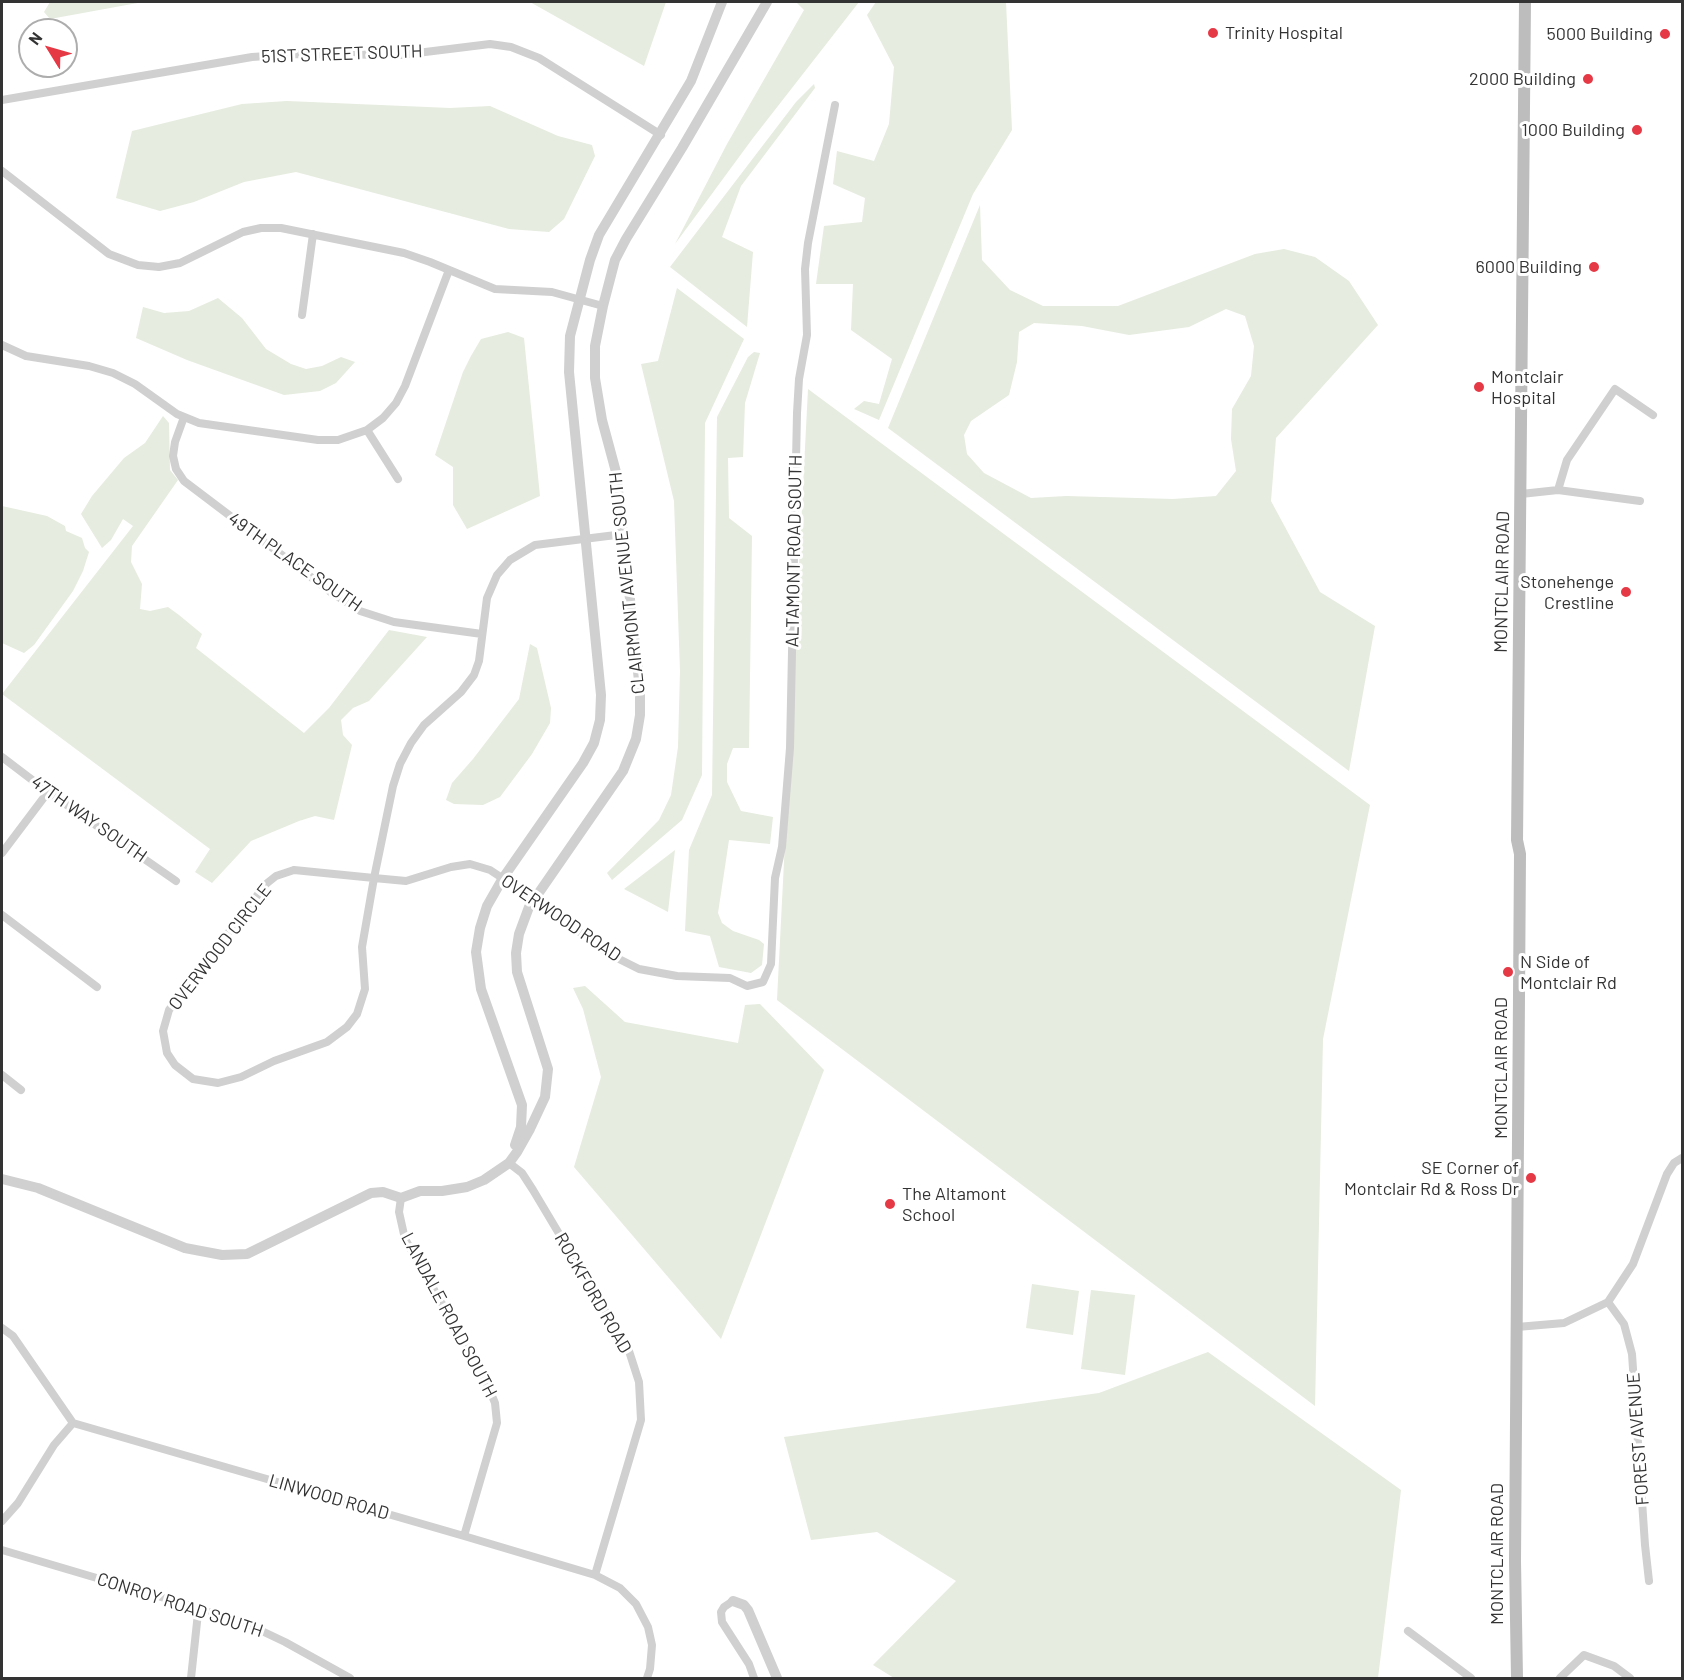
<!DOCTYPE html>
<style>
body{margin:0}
#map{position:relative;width:1684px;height:1680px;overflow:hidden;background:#fff;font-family:Barlow,sans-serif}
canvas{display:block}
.frame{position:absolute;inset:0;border:3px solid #333;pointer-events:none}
.north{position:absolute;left:18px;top:18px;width:60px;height:60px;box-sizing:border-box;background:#fff;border:2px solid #adadad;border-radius:50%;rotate:307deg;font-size:16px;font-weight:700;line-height:24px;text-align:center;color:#333}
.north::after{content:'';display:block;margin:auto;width:21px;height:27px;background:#e63946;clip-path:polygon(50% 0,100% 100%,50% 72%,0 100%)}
</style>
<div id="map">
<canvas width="1684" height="1680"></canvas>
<div class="frame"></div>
<div class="north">N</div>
</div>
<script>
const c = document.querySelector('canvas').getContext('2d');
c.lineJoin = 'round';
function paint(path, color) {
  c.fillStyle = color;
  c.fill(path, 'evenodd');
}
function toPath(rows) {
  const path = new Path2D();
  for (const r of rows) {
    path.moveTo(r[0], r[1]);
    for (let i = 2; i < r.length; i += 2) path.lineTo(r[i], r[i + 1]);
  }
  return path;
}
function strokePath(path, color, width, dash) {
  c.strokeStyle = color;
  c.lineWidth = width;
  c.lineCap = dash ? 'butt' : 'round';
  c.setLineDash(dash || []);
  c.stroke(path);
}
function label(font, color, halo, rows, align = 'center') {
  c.font = font + ' Barlow,sans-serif';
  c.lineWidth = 6;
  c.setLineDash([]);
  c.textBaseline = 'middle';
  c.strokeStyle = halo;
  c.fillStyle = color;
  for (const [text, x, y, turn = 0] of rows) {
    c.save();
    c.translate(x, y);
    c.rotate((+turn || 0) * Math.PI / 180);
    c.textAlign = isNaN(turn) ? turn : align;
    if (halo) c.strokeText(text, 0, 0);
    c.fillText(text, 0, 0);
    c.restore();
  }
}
paint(toPath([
 [50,2,143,2,50,19,44,12],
 [530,2,666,2,644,66],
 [796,2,859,2,753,138,675,244,727,144,804,10],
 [876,2,1006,2,1012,130,973,194,879,420,854,409,864,401,879,404,892,359,851,330,853,284,816,284,824,226,862,222,865,198,833,184,837,151,874,161,889,124,894,67,867,15],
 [814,84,815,88,741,186,722,237,753,252,747,327,670,267,796,102],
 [287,101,450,108,490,106,558,136,592,145,595,156,564,219,549,232,509,229,296,172,244,182,194,202,160,211,116,198,132,131,242,104],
 [980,205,982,260,1010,290,1043,306,1118,306,1255,254,1284,249,1315,257,1349,281,1378,325,1276,438,1271,501,1320,592,1375,626,1349,771,888,428],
 [1226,309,1245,316,1254,346,1251,376,1232,409,1231,439,1236,471,1216,496,1173,499,1066,496,1031,498,984,473,967,454,964,435,971,421,1009,395,1017,362,1019,332,1034,323,1082,326,1129,335,1189,327],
 [677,288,744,339,705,423,702,775,682,820,612,880,607,873,659,820,671,795,678,747,680,671,674,501,641,364,658,361],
 [218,298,242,318,266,349,291,364,306,369,322,366,341,357,355,362,336,383,320,391,284,395,187,360,136,338,143,307,164,313,189,311],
 [508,332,524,338,540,496,467,529,453,505,453,467,435,455,463,372,471,356,481,339],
 [754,352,760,353,745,403,743,457,728,458,729,518,752,536,749,748,733,748,727,764,727,782,741,811,773,817,770,844,729,840,718,913,722,923,733,931,759,940,764,944,762,965,751,973,719,967,710,936,685,931,689,850,712,795,717,417,748,357],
 [808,389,1370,805,1323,1039,1315,1406,777,1000],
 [163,416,169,423,170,470,178,480,132,546,131,562,142,584,140,609,150,611,168,607,179,615,202,634,196,648,304,733,329,708,389,630,427,637,369,701,353,708,341,720,343,735,352,745,334,820,315,816,299,821,251,841,212,883,195,872,210,849,2,694,133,526,123,519,111,540,102,548,81,514,92,496,124,458,145,443],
 [2,506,47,516,65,526,66,531,82,538,85,548,89,552,83,571,73,591,34,645,24,653,2,643],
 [530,644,537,648,551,708,550,723,532,754,500,797,483,805,454,804,446,800,452,783,473,759,519,699],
 [675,850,668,912,624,889],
 [585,986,625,1022,738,1043,745,1005,760,1004,824,1070,721,1339,574,1167,601,1077,583,1009,573,988],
 [1032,1284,1079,1291,1073,1335,1026,1328],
 [1091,1290,1135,1295,1125,1375,1081,1369],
 [1208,1352,1401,1490,1378,1678,894,1678,873,1665,956,1581,877,1532,811,1540,784,1437,1099,1393]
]), '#e6ecdf');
strokePath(toPath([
 [2,100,252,57,298,54,401,55,490,44,511,47,539,58,661,135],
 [2,171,109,254,138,265,159,267,180,263,243,232,261,228,281,228,404,253,430,262,495,289,552,292,603,306],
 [302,315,313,234],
 [2,345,26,356,89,366,113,373,135,384,177,414,199,423,318,440,338,440,367,430,383,418,396,403,405,386,449,270],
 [184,417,175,442,173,456,176,469,184,481,332,593,360,611,394,622,482,634],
 [367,430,398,479],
 [1558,490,1640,501],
 [1521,494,1558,490,1567,460,1615,389,1653,415],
 [624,534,535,545,510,560,497,575,487,598,479,661,474,675,461,692,424,725,411,743,400,764,393,786,374,878,406,881,451,867,470,864,490,870,534,899,611,955,639,969,677,976,730,978,747,986,763,982,771,964,775,878,782,847,790,748,797,413,799,379,807,335,805,269,808,243,835,105],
 [2,757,48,792,176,881],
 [2,853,48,792],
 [294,870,374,878,362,947,365,989,357,1014,347,1027,327,1042,274,1061,241,1077,218,1083,193,1079,175,1065,167,1053,163,1031,169,1010,266,884,276,876,294,870],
 [2,915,97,987],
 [2,1075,21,1090],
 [509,1163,522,1173,533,1190,629,1351,639,1382,641,1420,595,1575],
 [401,1198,399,1212,405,1239,485,1379,495,1403,497,1423,464,1536],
 [1608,1302,1624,1324,1632,1354,1645,1545,1649,1581],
 [1517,1327,1564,1323,1608,1302,1633,1264,1667,1174,1674,1163,1682,1158],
 [2,1328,13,1336,73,1423,464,1536,595,1575,620,1588,636,1604,648,1627,652,1645,650,1669,647,1678],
 [2,1521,18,1503,54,1445,73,1423],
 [2,1550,188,1605,198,1613,211,1612,245,1623,285,1642,350,1678],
 [733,1601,724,1607,721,1612,722,1622,749,1664,754,1678],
 [1408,1631,1471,1678],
 [191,1678,198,1613],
 [1560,1678,1584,1655,1614,1666,1630,1678]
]), '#d0d0d0', 8);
strokePath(toPath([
 [515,1145,521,1127,522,1105,481,989,476,952,480,928,487,906,503,878,583,763,594,743,600,720,601,695,569,372,570,336,590,260,599,235,691,81,722,2],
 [2,1179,38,1188,185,1248,222,1255,247,1254,371,1193,383,1192,401,1198,420,1191,442,1191,467,1187,484,1180,509,1163,517,1152,530,1129,545,1097,548,1069,517,972,516,953,519,934,529,907,623,771,636,739,640,715,640,690,616,472,602,420,595,378,595,346,603,306,615,260,626,239,682,148,767,2],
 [733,1601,744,1605,748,1610,777,1678]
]), '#d0d0d0', 10);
strokePath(toPath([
 [1517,1678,1515,1561,1520,854,1517,840,1525,2]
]), '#bdbdbd', 12);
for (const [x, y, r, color] of [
 [1213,33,6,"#e63946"],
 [1665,34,6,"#e63946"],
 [1588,79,6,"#e63946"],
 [1637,130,6,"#e63946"],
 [1594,267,6,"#e63946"],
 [1479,387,6,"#e63946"],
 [1626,592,6,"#e63946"],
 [1508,972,6,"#e63946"],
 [1531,1178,6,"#e63946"],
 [890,1204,6,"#e63946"]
]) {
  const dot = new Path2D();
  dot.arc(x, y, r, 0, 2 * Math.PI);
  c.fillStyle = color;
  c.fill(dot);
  strokePath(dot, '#fff', 2);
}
label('18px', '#333', '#fff', [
 ["Trinity Hospital",1225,33,"left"],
 ["5000 Building",1653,34],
 ["2000 Building",1576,79],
 ["1000 Building",1625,130],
 ["6000 Building",1582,267],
 ["Montclair",1491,377,"left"],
 ["Hospital",1491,398,"left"],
 ["Stonehenge",1614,582],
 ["Crestline",1614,603],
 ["N Side of",1520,962,"left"],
 ["Montclair Rd",1520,983,"left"],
 ["SE Corner of",1519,1168],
 ["Montclair Rd & Ross Dr",1519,1189],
 ["The Altamont",902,1194,"left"],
 ["School",902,1215,"left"]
], 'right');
label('18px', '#333', '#fff', [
 ["51ST STREET SOUTH",342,54,-2],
 ["ALTAMONT ROAD SOUTH",794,551,-89],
 ["49TH PLACE SOUTH",295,562,35],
 ["MONTCLAIR ROAD",1502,582,-89],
 ["CLAIRMONT AVENUE SOUTH",627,583,-96],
 ["47TH WAY SOUTH",89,819,35],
 ["OVERWOOD ROAD",561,918,34],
 ["OVERWOOD CIRCLE",220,947,-52],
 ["MONTCLAIR ROAD",1501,1068,-90],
 ["ROCKFORD ROAD",593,1293,60],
 ["LANDALE ROAD SOUTH",449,1315,62],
 ["FOREST AVENUE",1638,1439,-94],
 ["LINWOOD ROAD",329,1497,16],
 ["MONTCLAIR ROAD",1497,1554,-90],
 ["CONROY ROAD SOUTH",180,1605,18]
]);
</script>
